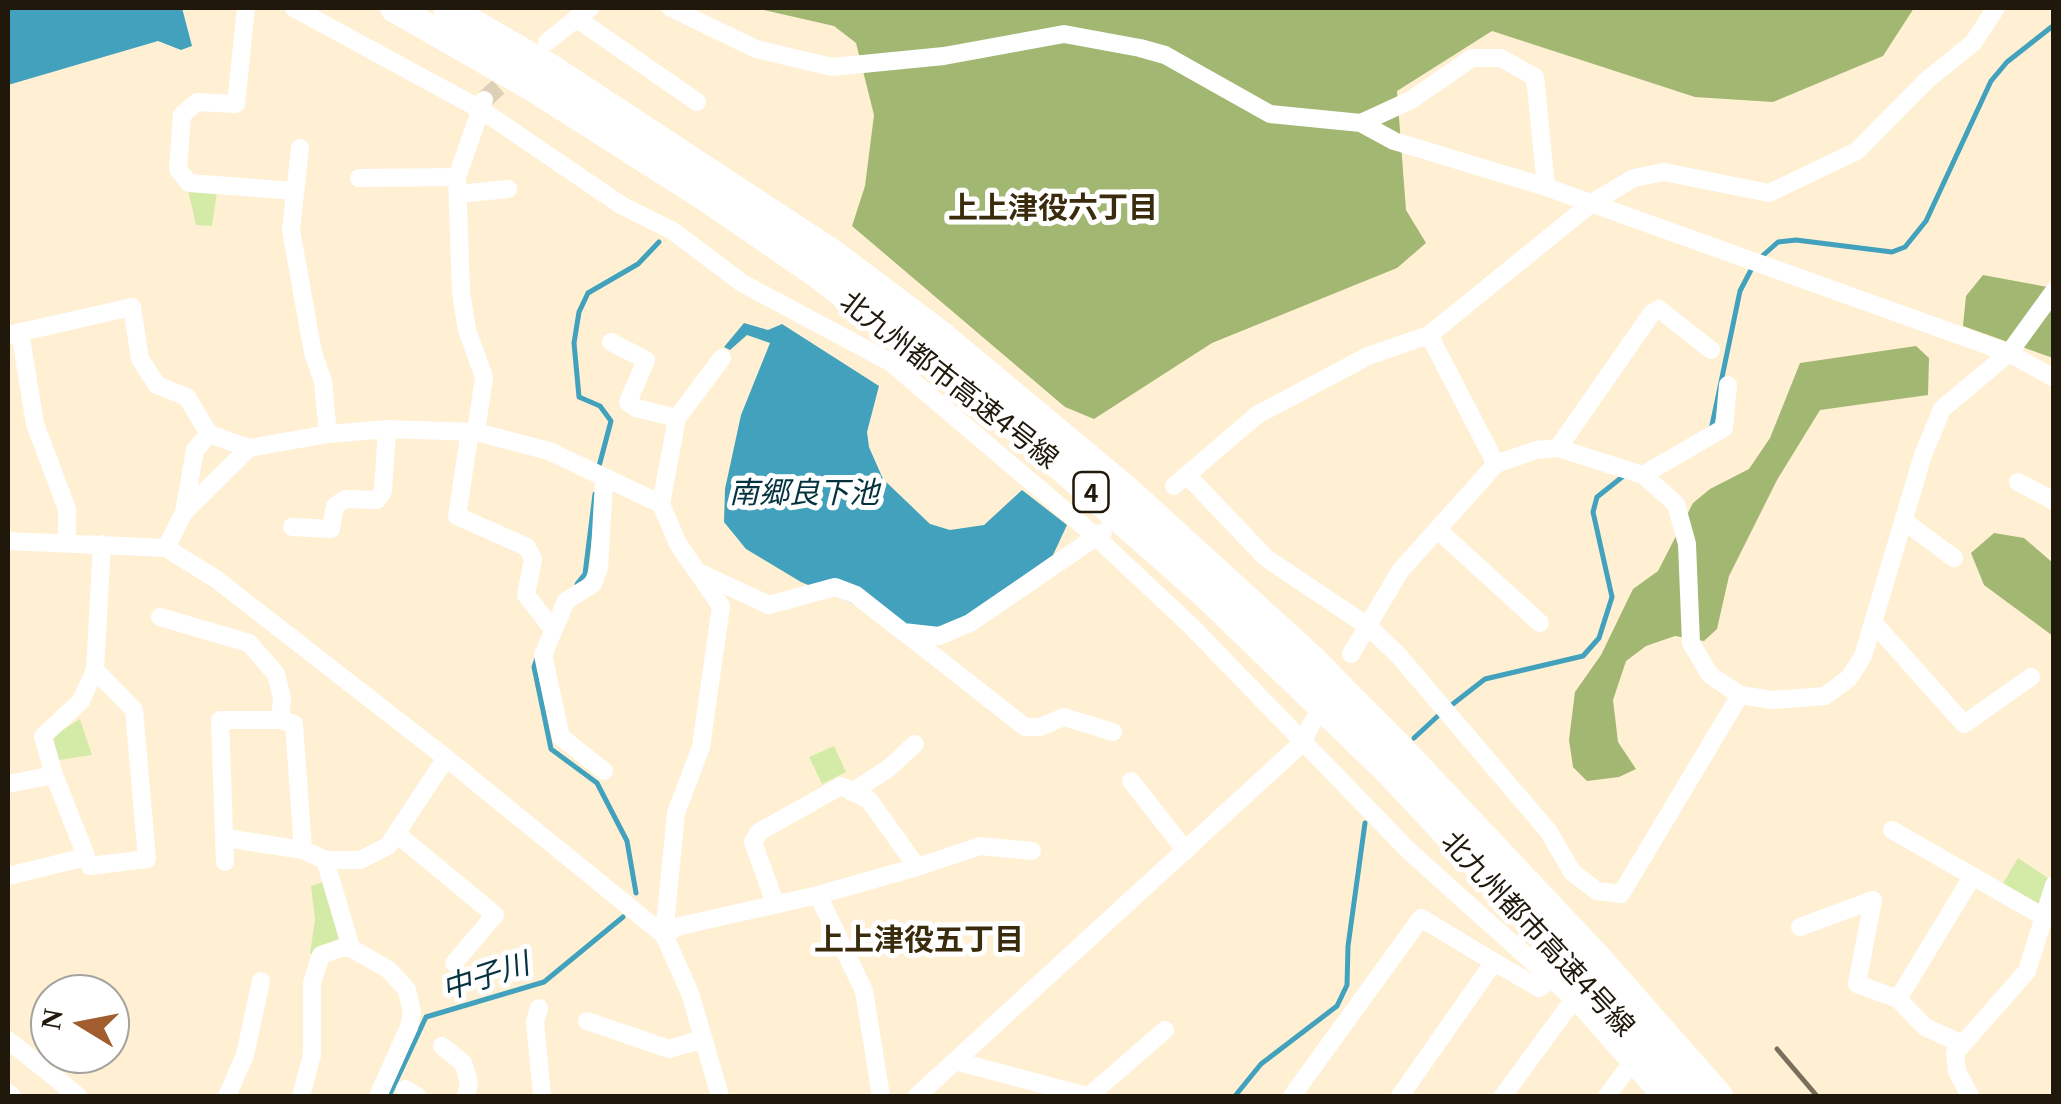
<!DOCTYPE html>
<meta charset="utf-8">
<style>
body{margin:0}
#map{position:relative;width:2061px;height:1104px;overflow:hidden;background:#fff0d4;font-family:Georgia,serif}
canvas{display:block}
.frame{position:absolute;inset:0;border:10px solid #1f180b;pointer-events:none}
.north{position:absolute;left:30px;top:974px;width:100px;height:100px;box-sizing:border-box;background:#fff;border:2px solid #a5a39d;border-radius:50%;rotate:280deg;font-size:28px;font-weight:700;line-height:40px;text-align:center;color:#1f180b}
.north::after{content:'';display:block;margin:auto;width:35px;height:45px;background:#a25d2f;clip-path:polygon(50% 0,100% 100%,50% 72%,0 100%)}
</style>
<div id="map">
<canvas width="2061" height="1104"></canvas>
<div class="frame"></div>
<div class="north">N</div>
</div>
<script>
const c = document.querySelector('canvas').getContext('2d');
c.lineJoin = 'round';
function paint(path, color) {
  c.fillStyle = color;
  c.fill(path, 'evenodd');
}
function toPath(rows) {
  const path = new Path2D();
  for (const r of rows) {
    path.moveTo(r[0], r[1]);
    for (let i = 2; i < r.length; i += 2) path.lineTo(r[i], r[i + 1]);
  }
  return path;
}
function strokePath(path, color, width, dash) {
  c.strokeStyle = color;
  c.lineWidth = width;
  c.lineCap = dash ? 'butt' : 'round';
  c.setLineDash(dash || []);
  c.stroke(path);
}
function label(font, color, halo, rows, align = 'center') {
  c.font = font + ' Georgia,"Noto Sans JP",serif';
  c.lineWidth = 10;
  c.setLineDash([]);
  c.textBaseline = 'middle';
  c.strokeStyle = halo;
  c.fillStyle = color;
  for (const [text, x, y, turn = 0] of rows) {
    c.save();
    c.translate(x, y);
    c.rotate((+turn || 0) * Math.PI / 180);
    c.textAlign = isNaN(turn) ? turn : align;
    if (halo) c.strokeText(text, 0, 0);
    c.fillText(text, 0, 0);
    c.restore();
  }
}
paint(toPath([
 [188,190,217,192,212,226,196,225],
 [80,719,92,755,59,760,50,738],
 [834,746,846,772,822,784,809,757],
 [2018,858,2048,878,2040,908,2002,885],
 [329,880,342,938,320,947,316,955,310,953,315,920,311,886]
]), '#d4eba8');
paint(toPath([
 [755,8,1914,8,1883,56,1773,102,1695,97,1492,31,1397,91,1406,210,1426,243,1397,268,1212,343,1094,419,1065,407,852,226,865,186,874,115,856,43,834,26],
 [1983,275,2053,288,2053,358,1963,326,1966,296],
 [1916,346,1929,358,1928,395,1820,410,1777,480,1729,576,1717,629,1704,641,1675,636,1646,646,1626,661,1613,700,1618,742,1636,769,1619,777,1587,781,1573,767,1569,740,1575,692,1601,655,1633,589,1658,571,1693,503,1710,489,1749,469,1770,438,1800,363],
 [1994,533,2024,538,2053,563,2053,636,1984,585,1971,553]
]), '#a1b772');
paint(toPath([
 [8,8,182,8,192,46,181,50,158,41,8,85],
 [744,323,768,330,782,324,879,386,867,432,869,447,883,479,930,524,950,530,984,525,1022,490,1067,525,1053,555,962,620,935,628,911,628,801,582,746,549,724,522,725,489,741,415,770,343,747,335,730,350,724,347]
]), '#42a1bc');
strokePath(toPath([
 [1759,259,1778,242,1796,240,1892,252,1905,247,1926,221,1991,81,2007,62,2054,25],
 [1711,430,1740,291,1752,268],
 [598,470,611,421,600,406,579,397,574,343,579,312,588,293,638,264,659,242],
 [577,584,585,574,595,494],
 [537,658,534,667,551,749,597,783,627,841,636,893],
 [1449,707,1485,679,1583,656,1599,638,1612,597,1593,512,1597,497,1626,474],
 [1414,738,1440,714],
 [389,1096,426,1017,544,982,623,917],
 [1235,1096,1261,1064,1337,1006,1347,985,1348,946,1365,823]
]), '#42a1bc', 5);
strokePath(toPath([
 [485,99,517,70]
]), '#ddd0b6', 18, [18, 9]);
strokePath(toPath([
 [246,8,236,104,197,102,182,115,178,169,189,183,295,191],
 [294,8,480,109,621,205,673,231,742,283,890,362,1095,536,1191,626,1409,851,1574,999,1660,1096],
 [671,8,756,49,832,67,944,56,1064,34,1140,48,1165,55,1270,114,1361,123,1394,141,1546,187],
 [576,18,697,102],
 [547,42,590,8],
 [1361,123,1411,100,1472,58,1501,58,1535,77,1546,187,2009,353,2054,378],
 [300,148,291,230,313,353,323,381,328,434],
 [359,178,457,177],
 [458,194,508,189],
 [20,332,35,424,67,509,67,543],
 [8,335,132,307,140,359,157,385,187,397,209,434],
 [1429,335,1496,464],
 [611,342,646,360,628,402,636,408,677,418],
 [470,431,457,516,527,547,533,559,526,595,552,628],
 [476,432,484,377,467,330,461,292,457,177,484,100],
 [1558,448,1652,313,1659,309,1711,350],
 [1643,475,1724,428,1728,385],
 [1188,476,1266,558,1369,627,1399,656,1549,832,1572,872,1597,891,1621,894,1740,695],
 [604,481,599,568,593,584,566,601,543,655,561,737,604,771],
 [2018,482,2054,501],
 [1174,486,1257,415,1368,356,1429,335,1593,202,1634,178,1664,172,1769,193,1857,151,1927,80,1973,43,1996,8],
 [661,504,677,418,722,358],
 [184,512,195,450,209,434,249,448],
 [1904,521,1954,558],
 [292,527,331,529,335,506,345,499,377,500,383,491,387,429],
 [1439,531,1540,623],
 [8,541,166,548,216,579,446,758,664,935,690,993,720,1096],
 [166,548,184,512,249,448,328,434,387,429,476,432,549,451,661,504,678,544,721,606,701,747,676,813,664,935],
 [700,573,769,605,835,587,856,595,903,632,939,636,970,623,1103,532],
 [160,617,249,643,276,674,282,698,280,720],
 [1873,622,1964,724,2031,677],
 [904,632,1025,727,1040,727,1064,717,1113,732],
 [1351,654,1400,571,1496,464,1536,450,1558,448,1643,475,1676,504,1687,544,1691,643,1710,675,1740,695,1773,700,1825,696,1849,678,1863,656,1923,455,1942,409,2009,353,2054,291],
 [54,775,90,866,147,859,134,710,95,670],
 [1131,781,1186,851],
 [8,784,54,775,43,736,81,701,95,670,102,544],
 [852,792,889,768,915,744],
 [1892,830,2044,917],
 [397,834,495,915,454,963],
 [226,838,303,850,325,860,360,860,388,846,446,758],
 [325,860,351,948],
 [225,862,220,720,280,720,294,724,303,850],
 [917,867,980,846,1032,851],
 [8,876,86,857],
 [818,895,864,991,881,1096],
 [1800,927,1873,900,1857,984,1898,999,1925,1027,1960,1043],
 [664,935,680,926,818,895,917,867,869,800,841,786,759,832,753,842,775,903],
 [1494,962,1539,988,1552,979],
 [1898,999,1972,877],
 [539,1008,535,1022,542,1096],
 [587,1021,669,1049,703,1039],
 [8,1040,78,1096],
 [442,1046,463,1063,469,1082,466,1096],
 [959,1062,1087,1096],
 [405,1089,417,1096],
 [8,1093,12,1096],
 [227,1096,245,1055,261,981],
 [301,1096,312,1055,312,983,321,955,341,948,351,948,389,970,407,990,412,1013,409,1027,378,1096],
 [917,1096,1302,743,1313,721],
 [1089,1096,1165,1030],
 [1292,1096,1421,918,1494,962,1400,1096],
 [1503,1096,1574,999],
 [1607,1096,1633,1061],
 [1970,1096,1957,1071,1955,1053,2027,971,2054,885]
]), '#fff', 18);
strokePath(toPath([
 [394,8,532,87,708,199,817,274,1021,432,1206,595,1387,770,1579,974,1687,1096],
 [447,8,549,67,832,253,941,335,1127,490,1311,658,1402,750,1596,956,1719,1096]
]), '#fff', 28);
strokePath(toPath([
 [1777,1049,1817,1096]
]), '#796f5c', 5);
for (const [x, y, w] of [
 [1091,492,35]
]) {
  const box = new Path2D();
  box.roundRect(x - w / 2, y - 20, w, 40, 8);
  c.fillStyle = '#fff';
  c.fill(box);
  strokePath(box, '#1f180b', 2.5);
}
label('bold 25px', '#1f180b', null, [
 ["4",1091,492]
]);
label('28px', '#1f180b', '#fff', [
 ["北九州都市高速4号線",950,379,38],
 ["北九州都市高速4号線",1539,933,47]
]);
label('bold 30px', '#3a2b0c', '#fff', [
 ["上上津役六丁目",1053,207],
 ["上上津役五丁目",919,939]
]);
label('italic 30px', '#04323e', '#fff', [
 ["南郷良下池",804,492],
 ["中子川",485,975,-18]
]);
</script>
